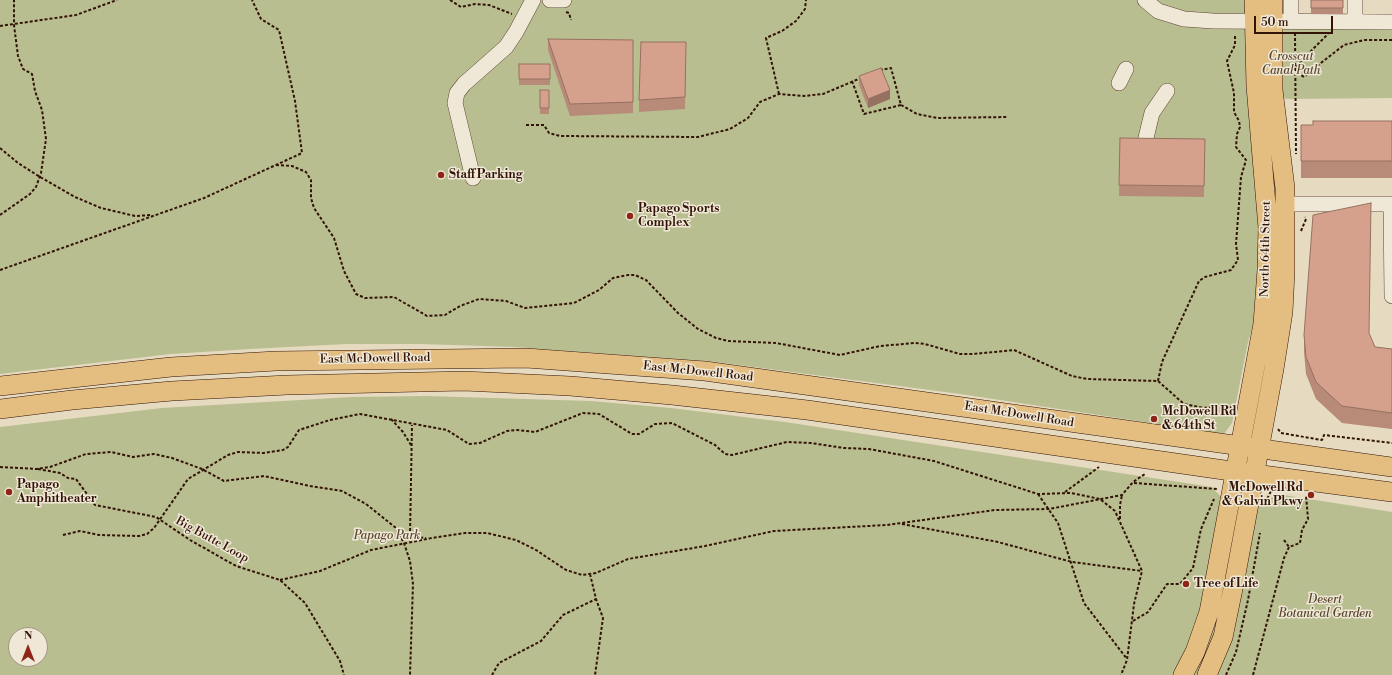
<!DOCTYPE html>
<style>
body{margin:0}
#map{position:relative;width:1392px;height:675px;overflow:hidden;background:#e6dbc1;font-family:"Libre Bodoni",serif}
canvas{display:block}
.north{position:absolute;left:8px;top:627px;width:40px;height:40px;box-sizing:border-box;background:#efe8d7;border:1px solid #a39383;border-radius:50%;rotate:0deg;font-size:11px;font-weight:700;line-height:16px;text-align:center;color:#321306}
.north::after{content:'';display:block;margin:auto;width:14px;height:18px;background:#8f2418;clip-path:polygon(50% 0,100% 100%,50% 72%,0 100%)}
.scale{position:absolute;left:1254px;top:16px;width:79px;height:18px;box-sizing:border-box;border:2px solid #321306;border-top:0;padding-left:5px;font-size:12px;line-height:14px;white-space:nowrap;color:#321306;-webkit-text-stroke:3px #efe8d7;paint-order:stroke}
</style>
<div id="map">
<canvas width="1392" height="675"></canvas>
<div class="north">N</div>
<div class="scale">50 m</div>
</div>
<script>
const c = document.querySelector('canvas').getContext('2d');
c.lineJoin = 'round';
function paint(path, color) {
  c.fillStyle = color;
  c.fill(path, 'evenodd');
}
function toPath(rows) {
  const path = new Path2D();
  for (const r of rows) {
    path.moveTo(r[0], r[1]);
    for (let i = 2; i < r.length; i += 2) path.lineTo(r[i], r[i + 1]);
  }
  return path;
}
function strokePath(path, color, width, dash) {
  c.strokeStyle = color;
  c.lineWidth = width;
  c.lineCap = dash ? 'butt' : 'round';
  c.setLineDash(dash || []);
  c.stroke(path);
}
function label(font, color, halo, rows, align = 'center') {
  c.font = font + ' "Libre Bodoni",serif';
  c.lineWidth = 3;
  c.setLineDash([]);
  c.textBaseline = 'middle';
  c.strokeStyle = halo;
  c.fillStyle = color;
  for (const [text, x, y, turn = 0] of rows) {
    c.save();
    c.translate(x, y);
    c.rotate((+turn || 0) * Math.PI / 180);
    c.textAlign = isNaN(turn) ? turn : align;
    if (halo) c.strokeText(text, 0, 0);
    c.fillText(text, 0, 0);
    c.restore();
  }
}
paint(toPath([
 [0,0,1246,0,1294,27,1392,27,1392,98,1288,99,1249,93,1260,209,1257,313,1248,342,1232,423,1224,434,960,394,708,361,514,347,420,344,347,344,250,349,171,354,0,374],
 [426,396,591,401,671,408,785,422,1212,487,1221,497,1270,499,1277,494,1392,512,1392,675,0,675,0,427,162,408,352,397],
 [16,635,40,635,40,659,16,659]
]), '#b9be90');
const minor = toPath([
 [550,0,564,0],
 [1145,0,1158,11,1184,19,1213,21,1392,22],
 [1291,0,1291,22],
 [1355,22,1355,0],
 [1119,83,1126,69],
 [1144,146,1152,113,1167,91],
 [473,178,455,103,457,93,464,84,506,47,516,32,533,0],
 [1285,204,1391,204,1392,296]
]);
const major = toPath([
 [0,386,171,367,276,361,526,358,705,371,1392,467],
 [0,409,72,400,172,391,287,385,464,381,570,386,672,395,807,410,1224,470,1392,492],
 [1183,675,1195,652,1209,612,1263,324,1267,270,1268,228,1256,86,1254,0],
 [1207,675,1223,637,1235,579,1274,369,1283,312,1285,272,1285,188,1273,90,1273,0]
]);
strokePath(minor, '#5f4535', 16);
strokePath(major, '#321306', 20);
strokePath(toPath([
 [450,0,461,7,475,4,489,5,512,14],
 [566,12,569,13,571,20],
 [0,26,76,15,117,0],
 [1295,33,1296,154],
 [1296,66,1328,34],
 [1297,73,1304,77,1317,66,1344,45,1364,40,1392,40],
 [852,81,864,114,901,105,891,68,880,70],
 [779,94,766,38,782,31,796,21,805,9,806,0],
 [901,105,917,114,937,118,1007,117],
 [526,125,544,125,549,133,560,136,698,137,730,129,748,118,760,102,779,94,804,96,823,94,861,78],
 [0,148,18,163,40,177,75,197,101,208,135,216,152,215],
 [276,165,292,166,306,172,311,180,311,198,314,208,334,238,344,271,356,294,365,298,394,297,427,316,445,315,460,306,479,299,506,301,525,308,574,303,599,290,613,278,628,275,635,275,646,280,678,313,698,329,716,338,728,341,776,343,840,355,880,346,915,343,925,344,960,354,973,354,1014,350,1072,376,1087,379,1158,381,1184,404,1204,408,1219,405,1233,408],
 [0,215,30,194,36,187,41,173,46,139,42,110,35,91,32,74,23,69,18,56,14,25,14,0],
 [1301,231,1306,219,1305,217],
 [0,270,204,198,302,153,295,101,279,30,261,19,252,0],
 [1158,381,1162,362,1199,281,1205,277,1231,270,1238,260,1236,244,1241,177,1246,160,1236,147,1237,134,1240,127,1239,121,1234,112,1234,93,1227,61,1235,45,1235,34],
 [391,419,403,432,411,445],
 [1278,429,1281,433,1322,440,1324,435,1392,443],
 [0,467,37,469,50,467,86,454,111,452,133,457,154,454,172,458,202,469,224,481,264,476,310,486,342,491,366,504,396,528,404,543,410,561,413,584,410,675],
 [38,469,60,473,68,478,76,479,95,505,156,517,190,540,236,566,280,580,305,603,340,661,344,675],
 [1134,483,1217,489],
 [1065,492,1099,467],
 [1038,494,1058,523,1084,603,1127,659],
 [1265,503,1271,491],
 [1120,519,1120,505,1122,495],
 [902,524,998,542,1072,562,1142,571],
 [397,529,410,536,426,538],
 [63,535,80,531,99,535,139,536,147,534,154,528,188,479,228,455,238,452,264,453,283,450,288,447,299,430,330,420,360,414,447,430,469,444,480,443,507,431,517,430,535,432,583,413,599,414,632,434,639,434,655,424,672,423,715,445,725,454,732,455,787,442,811,443,844,448,869,449,934,461,1038,494,1071,493,1100,499,1115,511,1142,571,1134,604,1127,660,1121,675],
 [410,536,412,425],
 [1284,540,1289,547],
 [590,574,596,599,603,618,595,675],
 [280,580,320,571,371,550,432,538,465,533,487,533,516,540,536,550,566,570,582,575,596,573,628,559,705,546,774,531,887,525,995,510,1049,509,1122,495,1133,482,1145,474],
 [1133,621,1148,612,1167,584,1180,584,1193,568,1201,529,1214,499],
 [492,675,499,663,541,641,563,615,596,599],
 [1226,675,1236,652,1248,600,1260,533],
 [1253,675,1284,558,1289,547,1300,543,1302,530,1308,519,1306,495]
]), '#321306', 2, [3, 2]);
strokePath(minor, '#efe8d7', 15);
strokePath(major, '#e3be80', 19);
paint(toPath([
 [1311,0,1343,0,1343,14,1311,14],
 [548,39,633,40,633,113,570,116,548,50],
 [686,53,685,109,639,112,639,100],
 [519,64,550,64,550,85,519,85],
 [859,76,890,99,868,108,859,85],
 [540,90,549,90,549,114,540,114],
 [1392,121,1392,178,1301,178,1301,125,1313,125],
 [1120,138,1205,139,1204,197,1119,196],
 [1369,334,1375,347,1392,349,1392,429,1342,423,1316,399,1306,374,1304,352,1304,335]
]), '#b88a78');
paint(toPath([
 [890,90,890,99,868,108,868,99]
]), '#967162');
const building = toPath([
 [1311,0,1343,0,1343,8,1311,8,1311,0],
 [548,39,633,40,633,102,570,104,548,39],
 [641,42,686,42,685,97,639,100,641,42],
 [519,64,550,64,550,79,519,79,519,64],
 [881,68,890,90,868,99,859,76,881,68],
 [540,90,549,90,549,108,540,108,540,90],
 [1313,121,1392,121,1392,161,1301,161,1301,125,1313,125,1313,121],
 [1120,138,1205,139,1204,186,1119,185,1120,138],
 [1371,203,1369,333,1375,347,1392,349,1392,413,1342,406,1316,382,1306,357,1304,335,1313,215,1371,203]
]);
paint(building, '#d6a18c');
strokePath(building, '#967162', 1);
for (const [x, y, r, color] of [
 [441,175,4,"#8f2418"],
 [630,216,4,"#8f2418"],
 [1154,419,4,"#8f2418"],
 [9,492,4,"#8f2418"],
 [1311,495,4,"#8f2418"],
 [1186,584,4,"#8f2418"]
]) {
  const dot = new Path2D();
  dot.arc(x, y, r, 0, 2 * Math.PI);
  c.fillStyle = color;
  c.fill(dot);
  strokePath(dot, '#efe8d7', 1.5);
}
label('italic 12px', '#5a462f', '#efe8d7', [
 ["Crosscut",1291,57],
 ["Canal Path",1291,71],
 ["Papago Park",387,536],
 ["Desert",1325,600],
 ["Botanical Garden",1325,614]
]);
label('bold 12px', '#321306', '#efe8d7', [
 ["Staff Parking",449,175],
 ["Papago Sports",638,209],
 ["Complex",638,223],
 ["McDowell Rd",1162,412],
 ["& 64th St",1162,426],
 ["Papago",17,485],
 ["Amphitheater",17,499],
 ["McDowell Rd",1303,488,"right"],
 ["& Galvin Pkwy",1303,502,"right"],
 ["Tree of Life",1194,584]
], 'left');
label('12px', '#321306', '#efe8d7', [
 ["North 64th Street",1266,249,-89],
 ["East McDowell Road",375,359,-1],
 ["East McDowell Road",698,372,6],
 ["East McDowell Road",1019,415,9],
 ["Big Butte Loop",212,540,29]
]);
</script>
